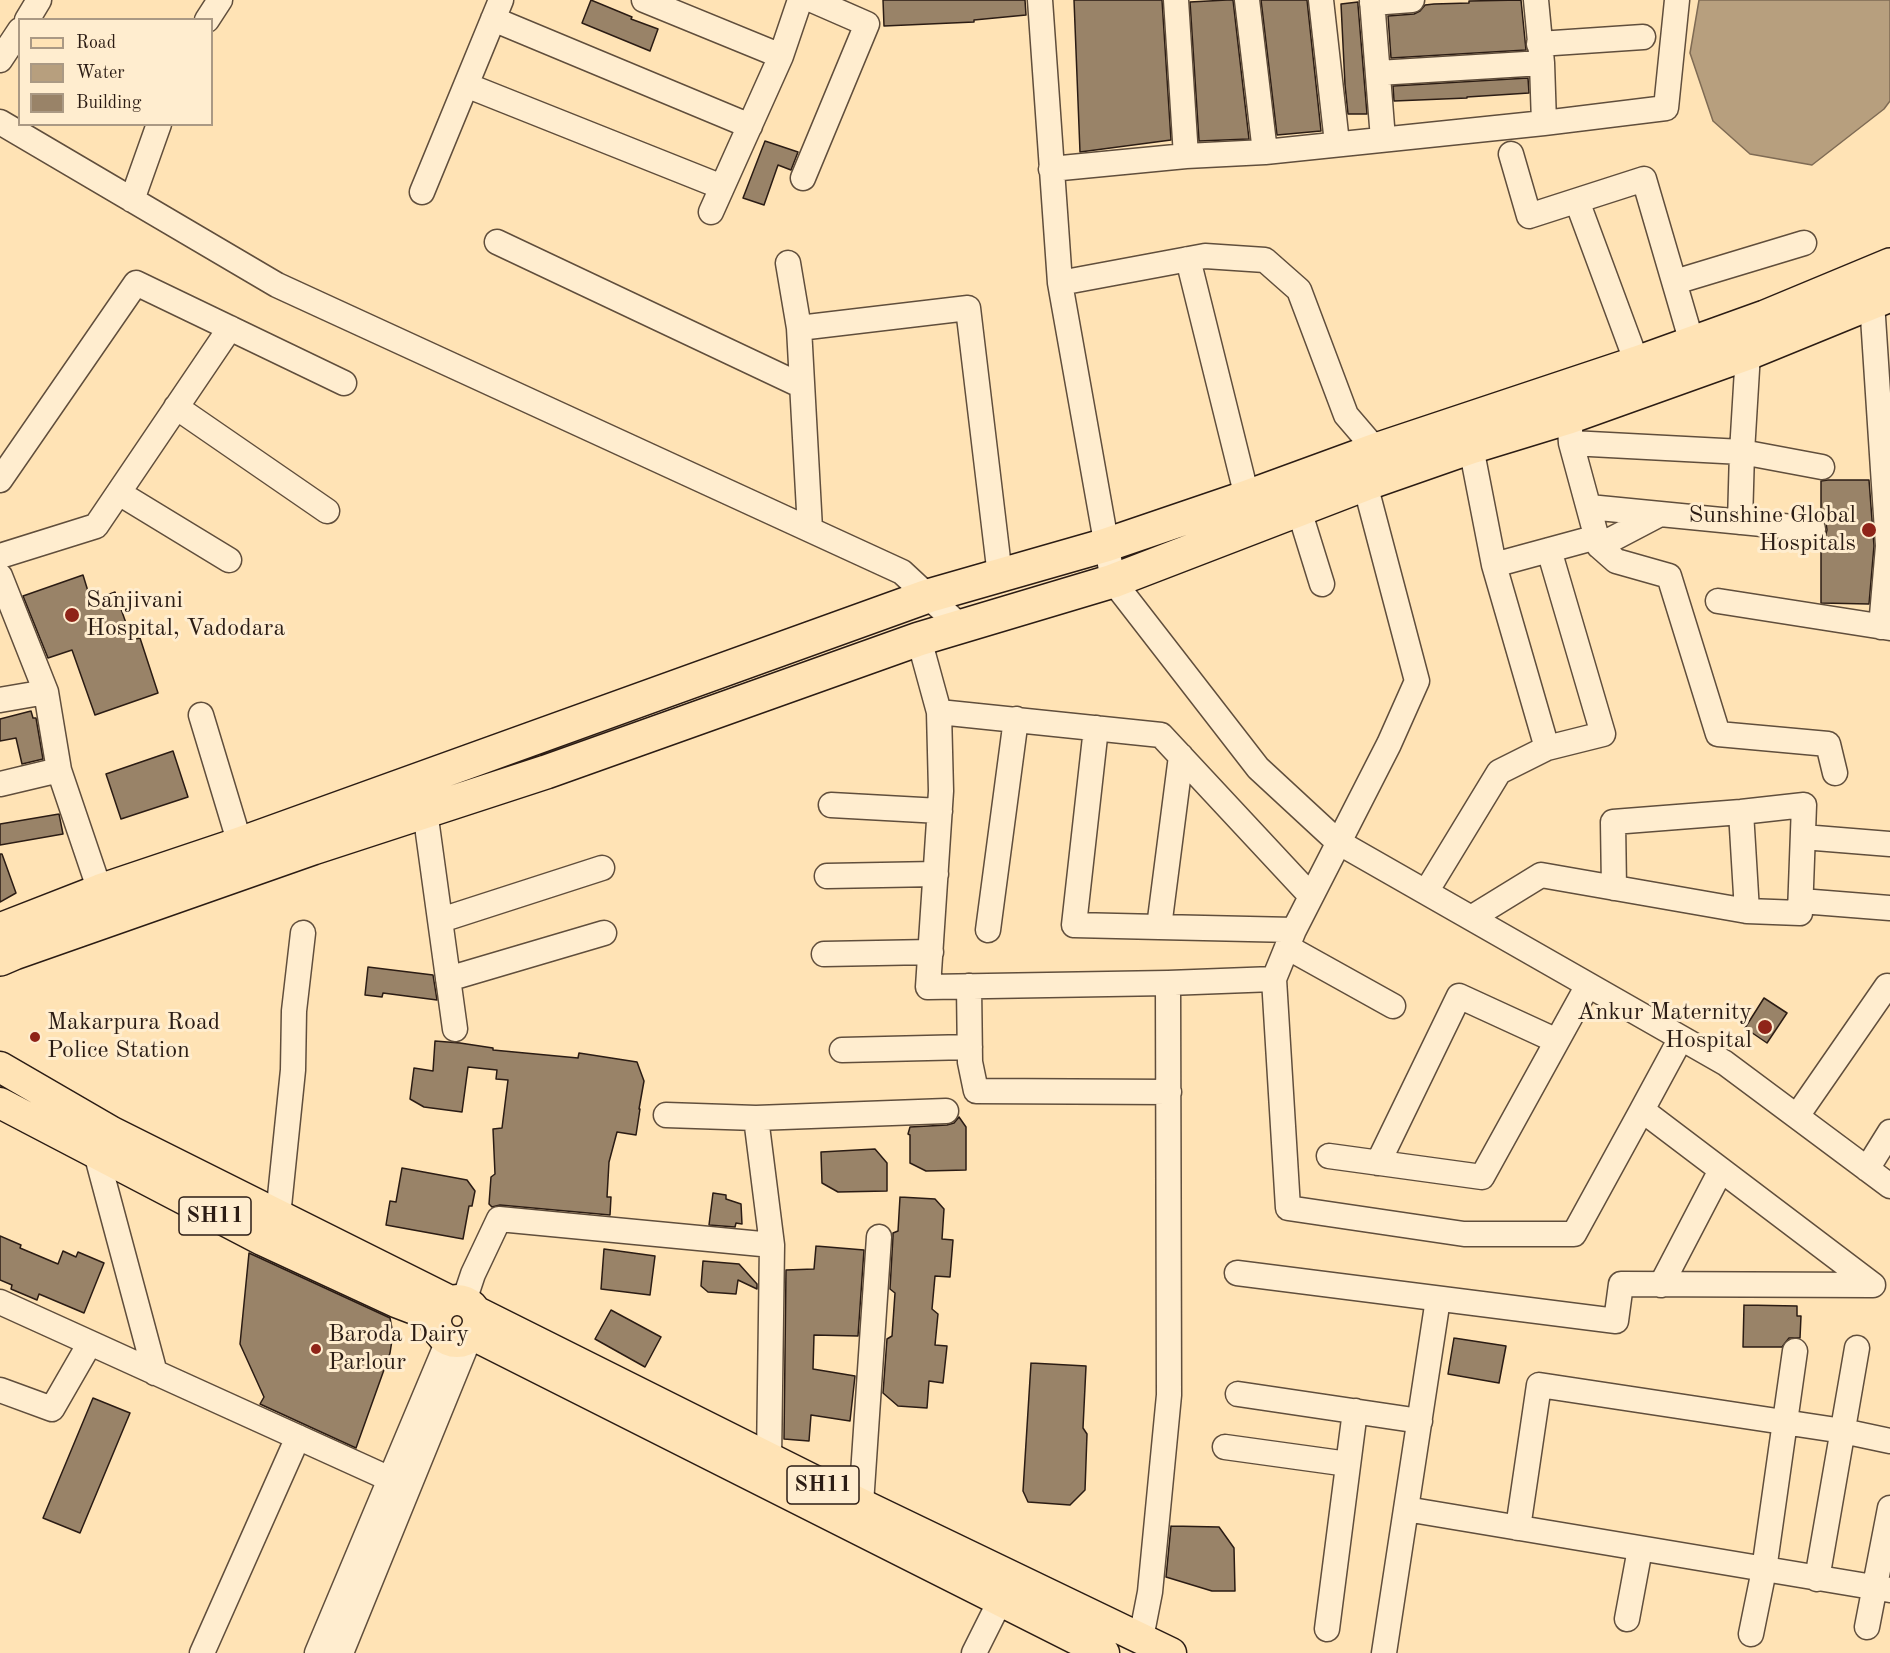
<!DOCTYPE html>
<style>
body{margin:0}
#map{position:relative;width:1890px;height:1653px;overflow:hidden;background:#ffe3b5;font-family:"Old Standard TT",serif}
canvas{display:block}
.legend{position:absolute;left:18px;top:18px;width:195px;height:108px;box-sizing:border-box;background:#ffedcf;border:2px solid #aa9984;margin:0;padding:8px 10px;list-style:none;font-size:18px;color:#2b1c14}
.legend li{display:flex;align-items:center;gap:12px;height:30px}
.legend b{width:30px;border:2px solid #aa9984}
</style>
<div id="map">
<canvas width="1890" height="1653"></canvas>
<ul class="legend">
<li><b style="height:8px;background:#ffe3b5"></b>Road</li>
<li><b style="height:16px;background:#b79f7e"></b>Water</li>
<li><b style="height:16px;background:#998368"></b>Building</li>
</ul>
</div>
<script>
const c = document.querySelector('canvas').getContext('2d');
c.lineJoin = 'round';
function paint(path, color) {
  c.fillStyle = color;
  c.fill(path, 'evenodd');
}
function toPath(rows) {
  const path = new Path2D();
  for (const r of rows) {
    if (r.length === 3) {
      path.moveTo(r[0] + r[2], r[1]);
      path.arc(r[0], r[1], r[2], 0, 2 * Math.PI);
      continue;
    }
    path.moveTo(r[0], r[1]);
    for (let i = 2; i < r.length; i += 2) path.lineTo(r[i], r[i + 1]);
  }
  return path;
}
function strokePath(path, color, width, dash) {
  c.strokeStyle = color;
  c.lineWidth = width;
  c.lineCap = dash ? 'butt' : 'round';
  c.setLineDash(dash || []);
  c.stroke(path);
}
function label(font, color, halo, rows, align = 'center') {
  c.font = font + ' "Old Standard TT",serif';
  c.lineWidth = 6;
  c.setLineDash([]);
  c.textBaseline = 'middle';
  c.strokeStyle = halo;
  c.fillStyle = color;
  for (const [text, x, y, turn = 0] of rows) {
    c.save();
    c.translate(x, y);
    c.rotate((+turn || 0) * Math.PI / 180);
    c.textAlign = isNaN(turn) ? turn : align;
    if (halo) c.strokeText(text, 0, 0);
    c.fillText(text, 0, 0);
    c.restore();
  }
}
const water = toPath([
 [1699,0,1890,0,1890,101,1884,109,1812,165,1750,154,1713,121,1690,53,1699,0]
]);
paint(water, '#b79f7e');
strokePath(water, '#7f6b54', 1.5);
const building = toPath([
 [591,0,632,17,631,19,658,29,650,51,582,23,591,0],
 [883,0,1025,0,1026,15,974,20,974,22,884,26,883,0],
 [1074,0,1162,0,1171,140,1080,152,1074,0],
 [1227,0,1233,0,1249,139,1199,141,1190,2,1227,0],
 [1261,0,1307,0,1321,131,1277,135,1261,0],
 [1521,0,1526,50,1391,58,1388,16,1414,14,1420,11,1425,5,1434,4,1469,3,1469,1,1521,0],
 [1358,2,1358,5,1367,114,1348,114,1345,85,1341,4,1358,2],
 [1528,78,1529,93,1467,97,1467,98,1394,101,1393,86,1528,78],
 [765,141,798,152,791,170,778,165,764,205,743,198,765,141],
 [1828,480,1869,480,1874,546,1869,604,1821,603,1821,541,1825,537,1827,530,1826,523,1821,517,1821,481,1828,480],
 [83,575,91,601,115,592,132,640,140,638,158,693,95,715,72,650,48,658,23,596,83,575],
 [31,711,33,718,36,718,43,759,22,764,16,738,0,741,0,719,31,711],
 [173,751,188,797,121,819,106,774,173,751],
 [59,814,63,834,0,845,0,824,59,814],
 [0,854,2,854,16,893,0,902,0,854],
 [368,967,433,975,437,1000,383,993,382,997,365,995,368,967],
 [1764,998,1787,1013,1767,1043,1745,1028,1764,998],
 [435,1041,460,1043,493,1048,493,1050,578,1058,579,1053,637,1062,644,1081,639,1109,640,1109,636,1135,617,1132,609,1162,607,1197,611,1197,610,1215,500,1205,492,1207,489,1204,491,1177,495,1174,493,1129,502,1128,508,1080,496,1079,497,1070,468,1067,462,1112,424,1107,410,1099,414,1068,433,1071,435,1041],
 [959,1117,966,1127,966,1170,926,1171,910,1163,910,1135,908,1134,910,1127,947,1125,954,1123,959,1117],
 [875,1149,887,1163,887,1191,838,1192,822,1183,821,1152,875,1149],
 [402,1168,467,1180,475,1191,472,1206,469,1206,463,1239,386,1225,390,1201,396,1202,402,1168],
 [713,1193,726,1195,726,1199,741,1204,742,1224,736,1223,735,1227,709,1225,713,1193],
 [900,1197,935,1199,944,1209,942,1239,953,1240,950,1277,935,1276,932,1309,938,1314,935,1345,947,1346,943,1383,929,1381,927,1408,898,1406,883,1393,887,1339,892,1336,895,1293,890,1289,893,1236,893,1233,898,1231,900,1197],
 [0,1236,21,1245,20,1248,58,1264,63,1251,76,1257,78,1252,104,1263,84,1313,39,1294,37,1300,11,1289,12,1285,0,1280,0,1236],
 [816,1246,864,1250,858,1336,814,1335,813,1369,855,1376,850,1421,811,1415,809,1441,784,1439,786,1270,814,1269,816,1246],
 [604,1249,655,1256,650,1295,601,1289,604,1249],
 [249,1253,390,1318,393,1334,390,1353,356,1448,260,1404,264,1397,240,1344,249,1253],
 [703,1261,739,1264,757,1284,757,1289,738,1280,736,1294,708,1292,701,1286,703,1261],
 [1744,1305,1797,1306,1797,1316,1801,1316,1800,1338,1789,1338,1782,1347,1743,1347,1744,1305],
 [611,1310,661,1337,645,1367,595,1339,611,1310],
 [1454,1338,1506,1346,1499,1383,1448,1374,1454,1338],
 [1031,1363,1086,1366,1083,1428,1087,1434,1085,1490,1070,1505,1028,1502,1023,1491,1031,1363],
 [93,1398,130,1413,80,1533,43,1518,93,1398],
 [1171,1526,1219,1527,1234,1548,1235,1591,1212,1591,1166,1577,1171,1526]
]);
paint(building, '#998368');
strokePath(building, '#2b1c14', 1.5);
const minor = toPath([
 [644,0,781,56],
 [1040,0,1060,283,1113,581,1258,768,1338,842,1725,1063,1890,1186],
 [1176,0,1186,156],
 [1247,0,1265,152],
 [1321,0,1337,143],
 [1372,0,1383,139],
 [1536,0,1542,63,1544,123],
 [1372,3,1412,0],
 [493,19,750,126],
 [27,20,39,0],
 [207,20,220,0],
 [1539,44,1643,37],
 [0,60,20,30],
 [1378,73,1542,63],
 [466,85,722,187],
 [0,122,277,285,902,572,960,626],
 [1511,154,1529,216,1644,179,1692,343],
 [1051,169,1186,156,1265,152,1544,123,1666,108,1677,0],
 [803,178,867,24,812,0],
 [422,192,501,0],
 [132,200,159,124],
 [1577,201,1637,363],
 [711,212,781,56,800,0],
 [497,242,802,386],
 [1188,259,1247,497],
 [788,263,799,328,810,529],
 [1675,282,1804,243],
 [1060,283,1205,256,1265,260,1299,290,1346,415,1376,450],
 [1872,302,1888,546,1881,627],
 [799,328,968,308,1000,576],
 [176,407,327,511],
 [1569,417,1571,443,1599,546,1616,561,1669,576,1718,734,1828,744,1835,773],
 [1571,443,1742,452,1822,467],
 [0,480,136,283,344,383],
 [1365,484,1417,681,1389,744,1294,930,1274,979,1288,1208,1464,1234,1574,1234,1642,1110],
 [119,493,229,560],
 [1589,507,1813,529],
 [1299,510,1322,584],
 [1740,522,1742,452,1748,353],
 [1599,546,1660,514],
 [0,556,96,526,230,328],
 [1494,565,1597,537],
 [0,576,46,692,59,770,100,891],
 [1718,601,1890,628],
 [919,639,939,712,1161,735,1311,896],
 [0,700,46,692],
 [939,712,941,791,928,987,1168,983,1274,979],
 [201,715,240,844],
 [1096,728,1074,925,1159,927,1181,756],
 [1547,748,1603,734,1549,550],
 [0,784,59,770],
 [831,805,940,811],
 [425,811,455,1029],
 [1803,837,1890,844],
 [827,876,936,874],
 [1614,888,1613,822,1741,812,1804,805,1800,913,1747,911],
 [1426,892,1499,772,1547,748,1494,565,1471,447],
 [1801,901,1890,908],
 [1471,918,1541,875,1747,911,1741,812],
 [441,920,602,868],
 [1159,927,1294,930],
 [988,930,1016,719],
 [1287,947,1393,1006],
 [824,954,931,952],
 [448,979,604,933],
 [969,986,970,1062,976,1091,1169,1092],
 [842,1050,970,1047],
 [666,1115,756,1118,772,1245,769,1459],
 [1797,1116,1887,986],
 [756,1118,946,1111],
 [96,1153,155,1373],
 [1329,1156,1482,1177,1588,985],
 [1378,1163,1459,996,1557,1041],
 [1867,1169,1890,1132],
 [278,1216,293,1070,294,1011,303,933],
 [1237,1273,1616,1321,1621,1284,1873,1285,1642,1110,1681,1038],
 [1661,1285,1721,1170],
 [464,1301,473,1274,499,1219,772,1245],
 [0,1302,390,1479],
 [0,1390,52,1409,90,1343],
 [1238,1394,1420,1421],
 [1225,1447,1348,1464],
 [861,1504,879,1237],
 [1406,1509,1890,1590],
 [1518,1528,1539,1385,1843,1431,1890,1441],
 [1817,1579,1857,1348],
 [1627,1619,1640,1549],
 [1867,1627,1890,1508],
 [1327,1629,1355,1411],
 [1751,1634,1764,1570,1795,1351],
 [1141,1638,1150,1592,1169,1395,1168,983],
 [202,1653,298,1437],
 [317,1653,448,1341],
 [341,1653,469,1339],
 [974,1653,1000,1601],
 [1384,1653,1438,1299]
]);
const major = toPath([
 [0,1067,112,1132,450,1301],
 [0,1103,262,1240,396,1302,417,1310,437,1315],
 [457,1321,21],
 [477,1312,861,1504,1171,1653],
 [473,1335,1104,1653]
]);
const highway = toPath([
 [0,930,100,891,240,844,928,596,1106,545,1247,497,1376,450,1637,363,1765,317,1890,265],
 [0,959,14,953,313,848,546,772,919,639,1113,581,1365,484,1471,447,1569,417,1748,353,1890,295]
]);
strokePath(minor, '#604e3c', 27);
strokePath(major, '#2b1c14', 33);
strokePath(highway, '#2b1c14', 36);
strokePath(minor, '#ffedcf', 24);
strokePath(major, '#ffe3b5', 30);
strokePath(highway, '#ffe3b5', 33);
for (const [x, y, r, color] of [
 [1869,530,8,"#8f2418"],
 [72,615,8,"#8f2418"],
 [1765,1027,8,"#8f2418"],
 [35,1037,6,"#8f2418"],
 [316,1349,6,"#8f2418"]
]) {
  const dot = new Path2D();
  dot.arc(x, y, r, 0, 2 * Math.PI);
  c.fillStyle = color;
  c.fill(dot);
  strokePath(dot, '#ffedcf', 2);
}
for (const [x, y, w] of [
 [215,1216,72],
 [823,1485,72]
]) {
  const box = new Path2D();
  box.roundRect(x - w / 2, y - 19, w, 38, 4.5);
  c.fillStyle = '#ffedcf';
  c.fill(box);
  strokePath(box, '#2b1c14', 1.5);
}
label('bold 22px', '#2b1c14', null, [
 ["SH11",215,1216],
 ["SH11",823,1485]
]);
label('24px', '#2b1c14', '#ffedcf', [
 ["Sunshine Global",1856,516,"right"],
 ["Hospitals",1856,544,"right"],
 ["Sanjivani",86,601],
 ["Hospital, Vadodara",86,629],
 ["Ankur Maternity",1752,1013,"right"],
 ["Hospital",1752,1041,"right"],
 ["Makarpura Road",47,1023],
 ["Police Station",47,1051],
 ["Baroda Dairy",328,1335],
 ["Parlour",328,1363]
], 'left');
</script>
